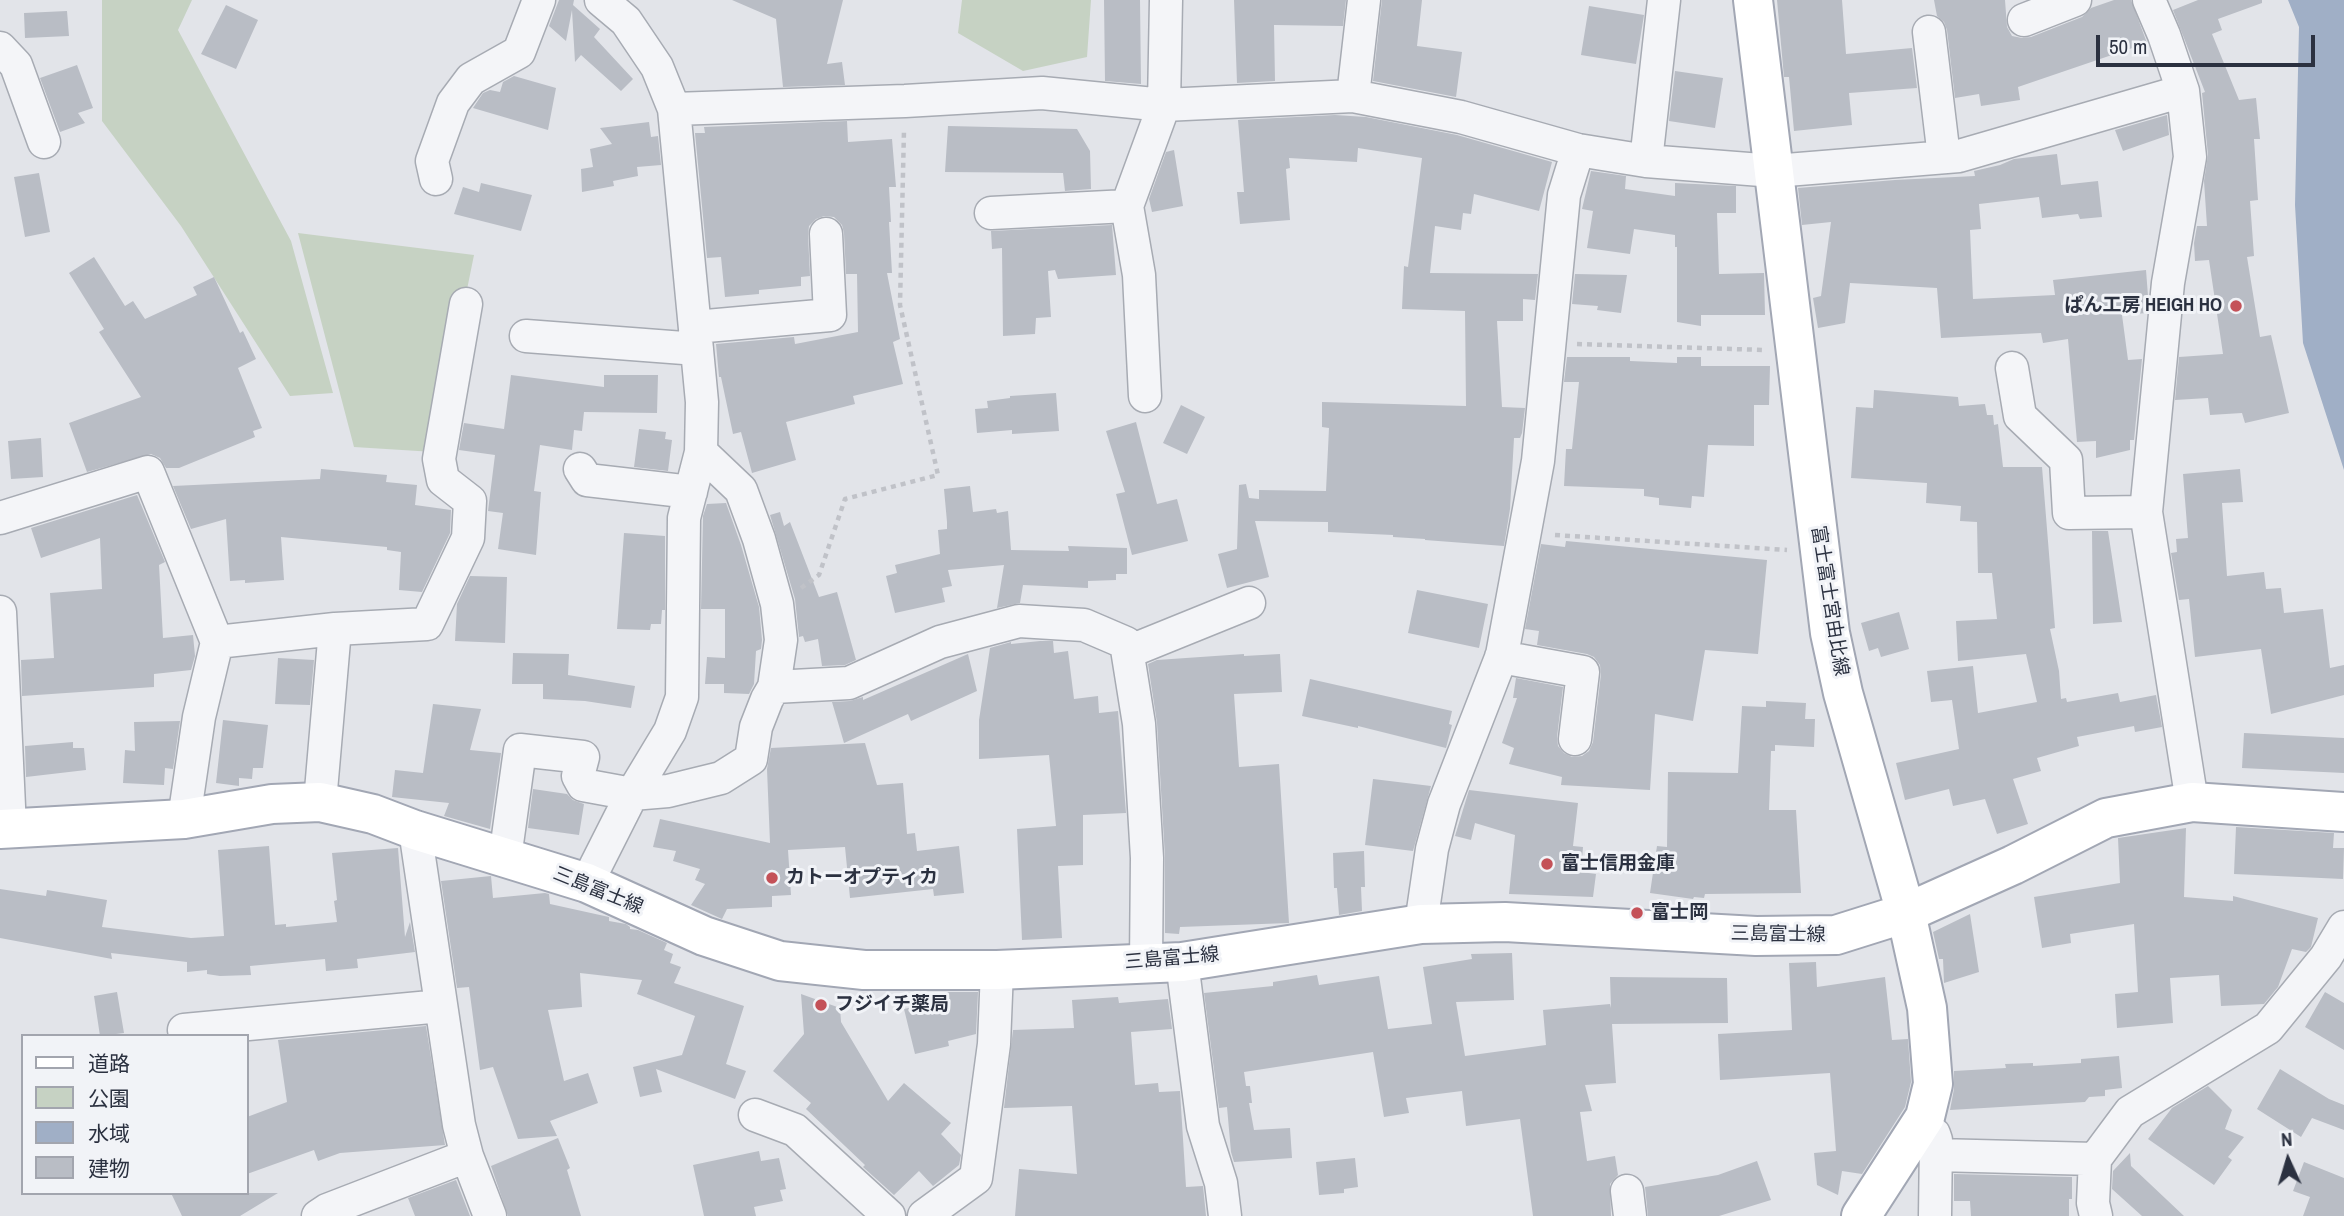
<!DOCTYPE html>
<meta charset="utf-8">
<style>
body{margin:0}
#map{position:relative;width:2344px;height:1216px;overflow:hidden;background:#e2e4e9;font-family:"Archivo Narrow","Noto Sans JP",sans-serif}
canvas{display:block}
.legend{position:absolute;left:21px;top:1034px;width:228px;height:161px;box-sizing:border-box;background:#f1f3f7;border:2px solid #a2a5ae;margin:0;padding:9px 12px;list-style:none;font-size:21px;color:#2b3140}
.legend li{display:flex;align-items:center;gap:14px;height:35px}
.legend b{width:35px;border:2px solid #a2a5ae}
.north{position:absolute;left:2253px;top:1125px;width:70px;height:70px;-webkit-text-stroke:5px #f1f3f7;paint-order:stroke;rotate:356deg;font-size:19px;font-weight:700;line-height:28px;text-align:center;color:#2b3140}
.north::after{content:'';display:block;margin:auto;width:24px;height:32px;background:#2b3140;clip-path:polygon(50% 0,100% 100%,50% 72%,0 100%)}
.scale{position:absolute;left:2096px;top:35px;width:219px;height:32px;box-sizing:border-box;border:4px solid #2b3140;border-top:0;padding-left:9px;font-size:21px;line-height:24px;white-space:nowrap;color:#2b3140;-webkit-text-stroke:5px #f1f3f7;paint-order:stroke}
</style>
<div id="map">
<canvas width="2344" height="1216"></canvas>
<ul class="legend">
<li><b style="height:9px;background:#fff"></b>道路</li>
<li><b style="height:19px;background:#c6d2c3"></b>公園</li>
<li><b style="height:19px;background:#a0afc6"></b>水域</li>
<li><b style="height:19px;background:#b9bdc5"></b>建物</li>
</ul>
<div class="north">N</div>
<div class="scale">50 m</div>
</div>
<script>
const c = document.querySelector('canvas').getContext('2d');
c.lineJoin = 'round';
function paint(path, color) {
  c.fillStyle = color;
  c.fill(path, 'evenodd');
}
function toPath(rows) {
  const path = new Path2D();
  for (const r of rows) {
    path.moveTo(r[0], r[1]);
    for (let i = 2; i < r.length; i += 2) path.lineTo(r[i], r[i + 1]);
  }
  return path;
}
function strokePath(path, color, width, dash) {
  c.strokeStyle = color;
  c.lineWidth = width;
  c.lineCap = dash ? 'butt' : 'round';
  c.setLineDash(dash || []);
  c.stroke(path);
}
function label(font, color, halo, rows, align = 'center') {
  c.font = font + ' "Archivo Narrow","Noto Sans JP",sans-serif';
  c.lineWidth = 6;
  c.setLineDash([]);
  c.textBaseline = 'middle';
  c.strokeStyle = halo;
  c.fillStyle = color;
  for (const [text, x, y, turn = 0] of rows) {
    c.save();
    c.translate(x, y);
    c.rotate((+turn || 0) * Math.PI / 180);
    c.textAlign = isNaN(turn) ? turn : align;
    if (halo) c.strokeText(text, 0, 0);
    c.fillText(text, 0, 0);
    c.restore();
  }
}
paint(toPath([
 [102,0,192,0,178,30,291,241,333,393,290,396,181,226,102,121],
 [962,0,1091,0,1087,57,1023,71,958,33],
 [298,233,474,255,434,452,354,447]
]), '#c6d2c3');
paint(toPath([
 [2288,0,2344,0,2344,470,2303,343,2295,205,2299,27]
]), '#a0afc6');
paint(toPath([
 [559,0,574,0,573,5,600,29,594,37,633,79,621,91,581,55,575,62,572,10,566,41,549,26],
 [732,0,843,0,827,64,842,62,845,85,783,87,776,19],
 [1104,0,1140,0,1141,84,1105,81],
 [1234,0,1346,0,1343,26,1274,25,1275,81,1237,83],
 [1382,0,1422,0,1417,46,1462,52,1456,97,1373,81],
 [1777,0,1842,0,1846,54,1912,48,1917,88,1849,93,1852,125,1794,131,1789,77,1784,77],
 [1934,0,2005,0,2007,27,2012,36,2022,38,2031,37,2082,17,2091,8,2114,0,2131,0,2147,43,2018,87,2020,100,1981,106,1979,94,1955,98,1947,30,1944,22,1937,16],
 [2198,0,2262,0,2262,3,2218,19,2222,30,2212,34,2239,100,2256,98,2260,139,2254,139,2258,200,2250,201,2254,256,2247,257,2260,337,2271,335,2289,413,2245,423,2242,413,2210,415,2208,398,2175,400,2179,357,2223,354,2209,260,2195,261,2194,243,2197,226,2207,226,2204,181,2208,155,2202,93,2205,92,2173,10],
 [226,5,258,20,236,69,201,54],
 [1589,6,1644,15,1636,64,1581,55],
 [67,11,69,36,25,38,24,13],
 [77,65,93,108,78,113,85,123,60,132,40,78],
 [1675,71,1723,78,1715,128,1669,121],
 [514,76,556,88,548,130,473,108,483,93,490,90,500,92,503,82],
 [1335,115,1366,117,1457,135,1552,162,1539,211,1474,194,1471,214,1463,213,1461,230,1435,226,1430,273,1538,274,1535,300,1523,299,1523,321,1497,321,1502,407,1525,408,1522,433,1520,438,1514,438,1510,509,1504,546,1425,540,1425,539,1393,537,1393,535,1328,532,1328,522,1255,521,1269,577,1227,588,1218,554,1237,549,1239,485,1246,484,1249,498,1259,499,1259,490,1326,491,1329,428,1322,427,1322,402,1466,406,1465,311,1402,309,1404,266,1408,267,1422,158,1358,148,1357,162,1289,158,1290,168,1286,169,1290,220,1240,224,1237,192,1244,192,1238,120],
 [2167,115,2169,135,2123,151,2115,130],
 [847,121,848,142,892,139,896,187,889,187,891,222,889,222,892,273,887,273,900,339,893,342,903,384,853,396,855,404,786,422,796,460,752,473,741,432,733,434,721,377,719,377,716,344,794,337,795,344,858,332,857,274,846,274,844,233,842,225,834,217,824,216,816,219,809,226,808,235,810,276,801,277,801,286,759,290,759,294,725,297,721,257,707,258,695,133,705,133,704,127],
 [649,122,651,137,658,136,661,165,637,167,638,176,613,181,614,186,582,192,581,169,593,167,590,149,612,144,600,128],
 [948,126,1077,129,1090,151,1091,189,1065,191,1063,173,945,172],
 [1174,150,1183,206,1152,212,1149,199,1166,152],
 [2057,154,2061,185,2098,181,2102,217,2080,219,2078,214,2042,218,2039,197,1979,204,1981,229,1970,230,1973,299,2055,295,2053,280,2146,270,2148,296,2147,313,2122,315,2128,360,2142,359,2134,440,2130,440,2130,450,2096,458,2096,441,2077,442,2068,339,2043,343,2041,333,1941,338,1937,288,1850,283,1845,323,1818,328,1813,298,1821,296,1831,222,1802,225,1798,188,1895,180,1975,176,1974,171,2000,165,2014,159],
 [1591,171,1626,176,1625,189,1675,196,1675,183,1736,186,1736,213,1717,213,1719,274,1764,273,1765,315,1701,315,1701,326,1677,322,1677,247,1675,247,1675,235,1634,229,1630,254,1587,248,1593,211,1582,209],
 [39,173,50,232,25,237,14,177],
 [481,183,532,195,521,231,454,214,463,187,479,192],
 [1112,225,1116,275,1058,279,1055,270,1048,271,1051,317,1036,318,1035,334,1003,336,1002,248,992,249,991,231],
 [94,257,125,306,133,301,145,319,197,295,193,287,214,277,240,333,243,331,256,359,238,368,262,428,253,431,255,437,179,468,166,468,160,458,151,454,87,472,69,423,141,397,99,332,104,329,69,273],
 [1575,274,1627,275,1621,313,1597,310,1598,306,1572,304],
 [1567,357,1630,357,1630,361,1677,363,1677,357,1701,357,1701,366,1770,366,1769,405,1754,405,1754,446,1708,445,1704,497,1692,496,1691,508,1659,505,1659,498,1644,496,1644,489,1564,486,1566,449,1572,449,1579,382,1564,382],
 [511,375,604,387,604,375,658,375,657,413,584,412,582,431,574,430,572,450,540,445,534,491,541,492,536,555,498,549,503,513,488,511,495,455,459,450,464,423,504,429],
 [1874,390,1958,397,1959,406,1985,404,1987,415,1993,415,1994,425,1998,424,2003,467,2042,467,2055,628,2050,629,2059,671,2061,699,2066,698,2067,702,2118,693,2120,702,2156,695,2162,727,2135,732,2134,726,2077,737,2079,746,2037,758,2041,771,2013,779,2028,824,1997,834,1985,799,1953,806,1949,789,1905,800,1896,763,1959,749,1952,700,1931,702,1927,671,1973,666,1978,713,2037,702,2026,654,1958,661,1956,621,1997,619,1992,573,1978,573,1977,522,1960,521,1961,506,1926,503,1927,483,1851,478,1856,407,1873,408],
 [1056,393,1059,431,1012,434,1012,430,977,433,975,409,988,408,987,401,1010,398,1010,396],
 [1181,405,1205,417,1187,454,1163,443],
 [1136,422,1157,504,1177,499,1188,541,1132,555,1116,494,1125,492,1106,431],
 [639,429,666,432,665,439,672,440,668,471,634,467],
 [41,438,43,477,11,479,8,441],
 [321,469,387,475,386,482,417,485,415,505,451,510,450,533,422,592,399,590,401,552,387,550,387,547,281,537,284,580,245,583,245,580,230,581,226,519,191,529,173,486,320,479],
 [2240,469,2243,502,2222,503,2227,576,2264,572,2266,589,2281,588,2284,613,2323,609,2330,668,2344,665,2344,695,2271,714,2261,649,2195,657,2189,599,2179,600,2171,553,2177,552,2176,539,2188,538,2183,474],
 [970,486,973,512,996,509,997,513,1008,511,1011,550,1069,551,1068,546,1127,548,1127,574,1116,574,1116,580,1088,581,1088,588,1023,585,1020,603,997,608,1004,565,948,570,952,586,942,588,945,602,895,613,886,576,897,573,895,565,940,554,938,530,947,529,947,522,944,489],
 [137,495,165,562,159,565,163,638,193,635,195,656,191,670,154,674,154,687,22,696,21,660,54,658,50,593,102,589,100,538,41,558,31,528],
 [726,503,741,545,759,607,762,640,761,649,756,651,754,684,749,694,724,693,724,684,705,684,707,657,725,658,725,609,701,609,703,516,707,504],
 [780,512,784,526,790,522,819,597,837,592,856,660,845,665,822,666,818,639,805,642,803,636,799,637,795,599,770,515],
 [2092,531,2108,531,2122,622,2093,624],
 [624,533,665,536,665,610,662,610,661,624,651,624,650,630,617,629],
 [1566,541,1767,560,1758,654,1705,650,1693,721,1655,714,1650,790,1561,785,1562,777,1509,764,1514,748,1502,743,1517,698,1513,698,1516,678,1563,687,1557,737,1558,746,1564,753,1572,757,1582,756,1589,751,1593,742,1601,674,1600,665,1594,657,1587,654,1537,645,1539,631,1525,629,1541,544,1565,547],
 [470,576,507,577,505,643,455,641,457,604],
 [1417,590,1488,604,1479,648,1408,633],
 [1899,612,1909,649,1881,657,1878,648,1869,651,1861,623],
 [1040,641,1053,641,1054,653,1068,651,1074,699,1098,696,1099,713,1118,711,1126,813,1083,815,1083,865,1058,866,1062,938,1022,940,1017,829,1056,826,1049,755,979,759,979,720,990,648,1011,642,1011,644],
 [513,653,569,654,568,675,635,686,631,708,585,701,543,699,543,684,512,684],
 [968,654,977,691,911,721,908,714,844,743,832,702,850,701,863,697,863,700],
 [1244,654,1244,656,1280,654,1282,692,1234,694,1239,767,1279,764,1289,923,1180,927,1179,934,1165,933,1165,857,1157,723,1148,664,1157,660],
 [278,658,314,660,310,705,275,704],
 [1310,679,1452,711,1449,724,1452,725,1446,748,1358,726,1358,728,1302,716],
 [1766,701,1806,703,1805,719,1815,719,1814,747,1775,745,1775,751,1771,751,1769,810,1796,810,1801,893,1705,894,1704,898,1694,897,1693,899,1650,893,1657,846,1667,847,1668,772,1738,773,1742,706,1766,707],
 [433,704,481,709,470,750,501,753,490,829,444,816,449,803,392,797,395,770,423,773],
 [223,720,268,725,263,768,253,768,252,779,239,778,239,786,216,783],
 [180,721,173,769,165,768,164,785,123,783,125,750,135,751,134,722],
 [2244,733,2344,738,2344,773,2242,768],
 [73,742,73,748,84,748,86,770,26,777,25,746],
 [865,743,877,785,903,783,907,834,915,833,917,851,959,846,964,893,934,896,933,889,850,898,845,847,788,850,791,895,772,896,772,907,727,909,722,919,691,905,705,884,695,880,700,869,673,861,676,851,653,847,660,819,770,843,767,769,771,748],
 [1373,779,1431,786,1413,851,1365,845],
 [533,789,567,794,573,800,584,804,579,835,528,828],
 [1469,790,1578,803,1573,846,1583,847,1581,872,1596,874,1593,897,1509,894,1515,835,1475,823,1471,840,1455,836],
 [2236,827,2334,833,2333,848,2344,848,2343,879,2234,874],
 [2186,828,2184,897,2233,901,2233,896,2318,918,2311,947,2306,952,2292,949,2278,987,2264,1004,2221,1006,2219,975,2170,978,2173,1023,2117,1028,2115,994,2138,992,2134,924,2070,934,2071,943,2042,948,2034,897,2120,883,2118,838],
 [269,846,275,925,286,924,286,927,337,922,334,901,337,900,332,853,398,848,405,937,410,922,415,952,357,959,358,968,326,971,325,959,250,966,251,975,220,976,207,974,207,970,187,972,187,962,111,953,112,959,0,938,0,889,46,896,47,890,107,900,102,927,191,938,224,936,218,850],
 [1364,851,1365,887,1361,887,1362,911,1339,915,1337,888,1334,888,1333,853],
 [491,876,493,898,545,893,549,894,550,904,609,917,609,921,626,924,630,927,630,929,638,930,667,943,664,950,673,954,670,963,681,967,674,983,744,1006,726,1064,746,1071,735,1099,656,1069,662,1092,640,1097,633,1067,682,1055,695,1016,637,994,642,980,580,973,582,1007,548,1010,564,1081,588,1073,598,1103,550,1121,557,1136,518,1139,493,1067,480,1070,469,987,457,988,441,881],
 [1970,914,1979,972,1944,983,1943,959,1939,959,1933,932],
 [1512,953,1514,1000,1456,1002,1465,1056,1546,1045,1543,1010,1610,1004,1611,1008,1610,977,1727,978,1728,1023,1612,1024,1616,1083,1585,1085,1592,1111,1580,1112,1587,1161,1615,1156,1618,1175,1610,1184,1611,1216,1533,1216,1520,1119,1466,1126,1462,1091,1406,1098,1409,1113,1384,1117,1373,1052,1244,1072,1246,1086,1250,1086,1252,1103,1249,1103,1254,1130,1290,1128,1292,1158,1234,1162,1231,1152,1227,1107,1219,1108,1204,993,1273,986,1273,982,1317,975,1319,985,1379,976,1388,1029,1432,1024,1423,967,1472,959,1471,954],
 [1816,962,1817,987,1885,977,1892,1040,1908,1039,1911,1082,1905,1107,1862,1174,1842,1171,1838,1195,1817,1185,1814,1153,1836,1151,1830,1073,1720,1080,1718,1034,1792,1030,1789,963],
 [117,992,124,1033,100,1036,94,996],
 [947,992,978,992,976,1034,948,1041,949,1046,915,1054,904,1009,926,1004,924,997],
 [2325,992,2344,1003,2344,1050,2305,1027],
 [801,994,840,1008,841,1022,888,1101,904,1083,951,1123,941,1134,961,1155,959,1165,933,1186,919,1171,894,1195,863,1167,865,1165,806,1109,811,1103,773,1071,804,1034],
 [1118,997,1119,1003,1168,999,1172,1029,1131,1032,1135,1085,1158,1083,1159,1092,1180,1091,1186,1187,1203,1186,1206,1216,1015,1216,1019,1169,1077,1174,1072,1106,1004,1108,1013,1030,1074,1028,1072,1000],
 [426,1026,445,1145,340,1153,318,1161,314,1150,247,1174,247,1117,287,1102,278,1040],
 [2119,1056,2122,1088,2105,1090,2105,1096,2089,1097,2085,1102,1950,1110,1954,1089,1954,1071,2006,1068,2005,1064,2033,1063,2033,1066,2081,1063,2081,1059],
 [2280,1069,2329,1099,2344,1105,2344,1130,2312,1118,2301,1137,2257,1109],
 [2208,1086,2232,1110,2225,1129,2244,1137,2228,1157,2232,1160,2214,1185,2148,1139,2172,1108],
 [558,1138,570,1168,567,1170,581,1216,508,1216,491,1166],
 [759,1151,761,1161,779,1158,786,1189,780,1190,783,1201,754,1207,756,1216,704,1216,693,1165],
 [2130,1153,2131,1166,2184,1216,2142,1216,2112,1189,2113,1171],
 [1355,1158,1358,1187,1344,1189,1344,1193,1319,1195,1316,1162],
 [1757,1161,1771,1200,1719,1216,1648,1216,1645,1187,1718,1175],
 [2304,1162,2344,1178,2344,1216,2303,1216,2310,1197,2293,1191],
 [1954,1174,2072,1177,2072,1199,2069,1199,2069,1216,1971,1216,1970,1201,1954,1201],
 [456,1180,470,1216,415,1216,408,1198],
 [171,1193,278,1193,240,1216,182,1216]
]), '#b9bdc5');
const minor = toPath([
 [2149,0,2164,35,2183,91,2190,157,2168,283,2146,512,2192,802],
 [2024,20,2075,0],
 [1929,32,1944,157],
 [0,48,16,65,44,142],
 [1353,96,1364,0],
 [674,109,905,101,1042,93,1164,105,1353,96,1461,117,1578,150,1646,161,1774,171,1959,156,2183,91],
 [1646,161,1664,0],
 [436,179,432,161,453,103,471,79,519,52,539,0],
 [991,213,1127,206],
 [695,327,830,315,826,234],
 [526,336,697,349],
 [2012,368,2020,416,2066,460,2069,513,2146,512],
 [1145,396,1139,275,1127,206,1164,105,1166,0],
 [701,452,741,490,759,539,777,604,781,640,774,687,849,683,940,642,1019,621,1084,625,1126,643,1139,724,1147,858,1146,962],
 [580,469,587,480,691,492],
 [0,518,148,472,217,642],
 [0,612,10,828],
 [1128,652,1249,603],
 [1501,657,1583,672,1575,739],
 [320,802,335,629],
 [184,819,199,717,217,642,335,629,427,624,468,538,470,501,443,480,439,459,466,304],
 [415,830,459,1125,467,1156,490,1216],
 [505,858,520,750,583,757,578,776,583,785,632,794,668,791,721,778,751,759,756,727,767,699,774,687],
 [587,883,632,794,670,731,682,697,684,518,701,452,702,402,674,109,657,67,626,21,601,0],
 [1421,924,1432,849,1444,804,1502,655,1538,461,1564,195,1578,150],
 [1182,962,1203,1126,1221,1183,1225,1216],
 [184,1030,441,1006],
 [755,1115,795,1130,889,1216],
 [1934,1134,1936,1140,1935,1216],
 [1936,1155,2095,1159],
 [1627,1191,1630,1216],
 [318,1216,327,1210,467,1156],
 [924,1216,976,1178,994,1044,997,970],
 [2096,1216,2093,1203,2095,1159,2130,1112,2268,1028,2326,957,2344,927]
]);
const major = toPath([
 [1753,0,1830,633,1843,693,1906,913,1927,1008,1933,1084,1925,1117,1861,1216],
 [0,829,184,819,272,804,320,802,373,814,415,830,587,883,704,936,780,961,864,970,997,970,1182,962,1421,924,1505,922,1756,936,1836,935,1906,913,2013,865,2106,818,2192,802,2344,812]
]);
strokePath(minor, '#a7abb3', 35);
strokePath(major, '#a2a7b4', 42);
strokePath(toPath([
 [1577,344,1764,350],
 [1555,535,1787,550],
 [801,588,819,575,845,499,938,475,900,305,904,130]
]), '#c0c2c8', 4.5, [5, 5]);
strokePath(minor, '#f4f5f8', 32);
strokePath(major, '#fff', 38);
for (const [x, y, r, color] of [
 [2236,306,7,"#c45158"],
 [1547,864,7,"#c45158"],
 [772,878,7,"#c45158"],
 [1637,913,7,"#c45158"],
 [821,1005,7,"#c45158"]
]) {
  const dot = new Path2D();
  dot.arc(x, y, r, 0, 2 * Math.PI);
  c.fillStyle = color;
  c.fill(dot);
  strokePath(dot, '#f1f3f7', 2.5);
}
label('bold 19px', '#2b3140', '#f1f3f7', [
 ["ぱん工房 HEIGH HO",2222,306,"right"],
 ["富士信用金庫",1561,864],
 ["カトーオプティカ",786,878],
 ["富士岡",1651,913],
 ["フジイチ薬局",835,1005]
], 'left');
label('19px', '#2b3140', '#f1f3f7', [
 ["富士富士宮由比線",1829,601,81],
 ["三島富士線",598,891,22],
 ["三島富士線",1778,935,1],
 ["三島富士線",1172,959,-5]
]);
</script>
